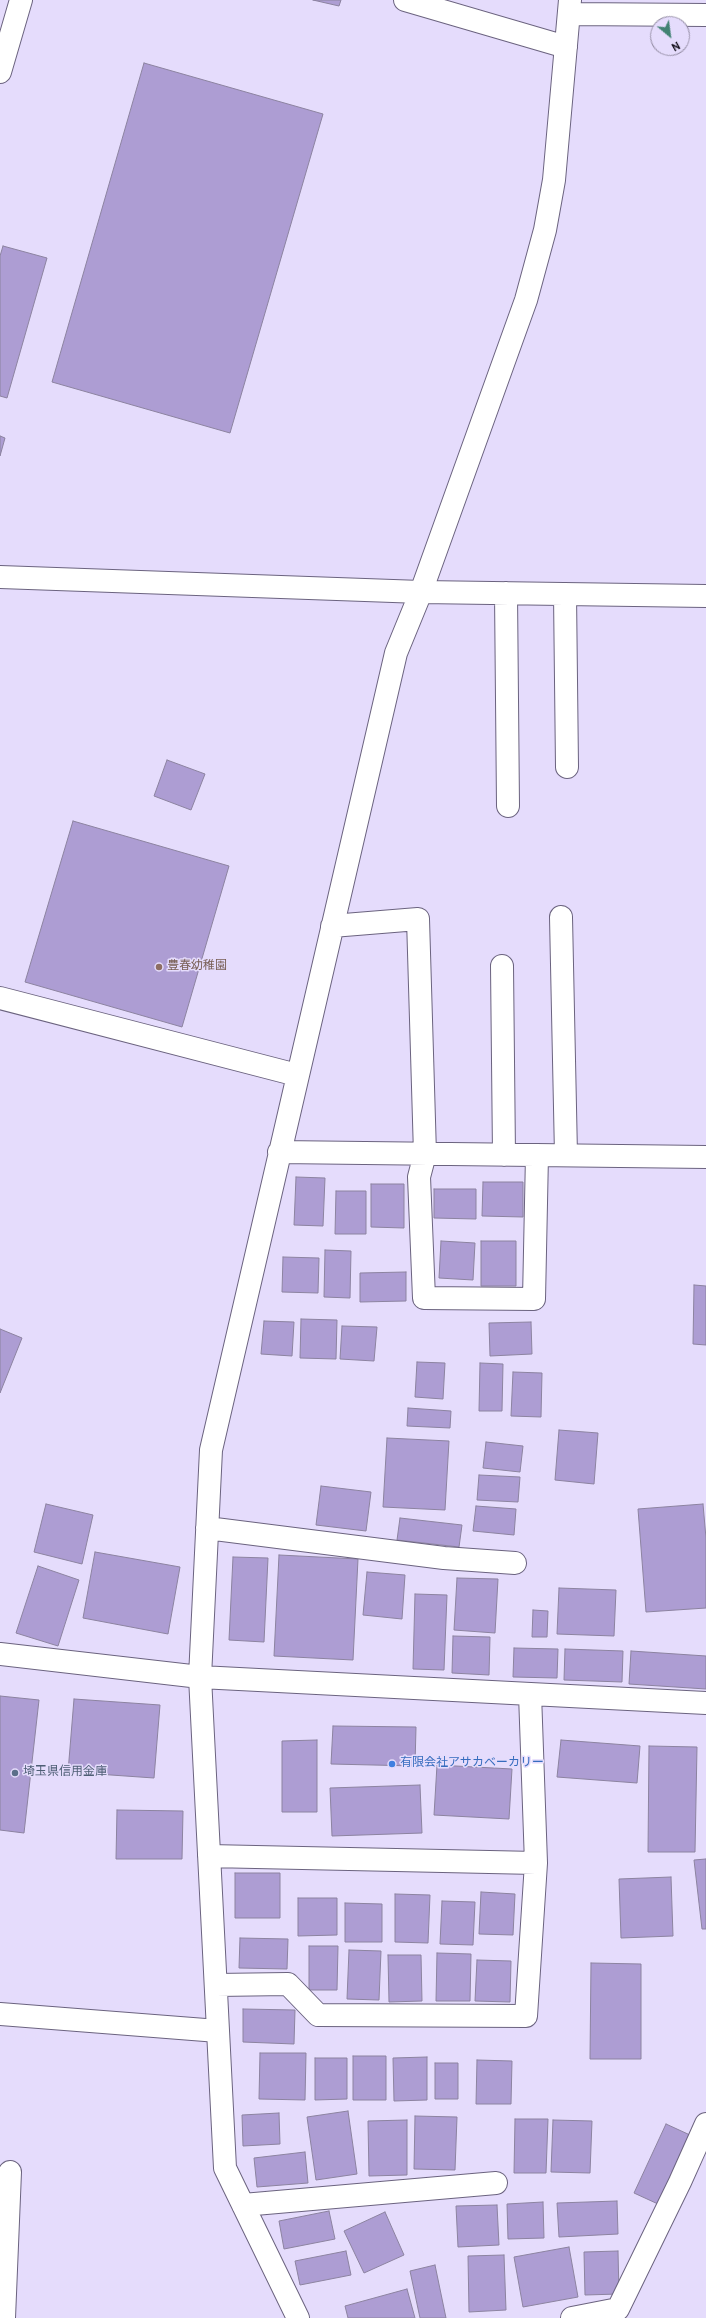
<!DOCTYPE html>
<meta charset="utf-8">
<style>
body{margin:0}
#map{position:relative;width:706px;height:2318px;overflow:hidden;background:#e5dcfc;font-family:Overpass,sans-serif}
canvas{display:block}
.north{position:absolute;left:650px;top:16px;width:40px;height:40px;box-sizing:border-box;background:#e5dcfc;border:1px solid #928ba2;border-radius:50%;rotate:151deg;font-size:11px;font-weight:700;line-height:16px;text-align:center;color:#15111c}
.north::after{content:'';display:block;margin:auto;width:14px;height:18px;background:#418272;clip-path:polygon(50% 0,100% 100%,50% 72%,0 100%)}
</style>
<div id="map">
<canvas width="706" height="2318"></canvas>
<div class="north">N</div>
</div>
<script>
const c = document.querySelector('canvas').getContext('2d');
c.lineJoin = 'round';
function paint(path, color) {
  c.fillStyle = color;
  c.fill(path, 'evenodd');
}
function toPath(rows) {
  const path = new Path2D();
  for (const r of rows) {
    path.moveTo(r[0], r[1]);
    for (let i = 2; i < r.length; i += 2) path.lineTo(r[i], r[i + 1]);
  }
  return path;
}
function strokePath(path, color, width, dash) {
  c.strokeStyle = color;
  c.lineWidth = width;
  c.lineCap = dash ? 'butt' : 'round';
  c.setLineDash(dash || []);
  c.stroke(path);
}
function label(font, color, halo, rows, align = 'center') {
  c.font = font + ' Overpass,"Noto Sans JP",sans-serif';
  c.lineWidth = 3;
  c.setLineDash([]);
  c.textBaseline = 'middle';
  c.strokeStyle = halo;
  c.fillStyle = color;
  for (const [text, x, y, turn = 0] of rows) {
    c.save();
    c.translate(x, y);
    c.rotate((+turn || 0) * Math.PI / 180);
    c.textAlign = isNaN(turn) ? turn : align;
    if (halo) c.strokeText(text, 0, 0);
    c.fillText(text, 0, 0);
    c.restore();
  }
}
const building = toPath([
 [313,0,341,0,339,6,313,0],
 [144,63,323,114,230,433,52,382,144,63],
 [3,246,47,258,7,398,0,396,0,256,3,246],
 [0,436,5,438,0,456,0,436],
 [167,760,205,774,191,810,154,796,167,760],
 [73,821,229,866,182,1027,25,982,73,821],
 [296,1177,325,1178,323,1226,294,1225,296,1177],
 [483,1182,523,1182,523,1217,482,1216,483,1182],
 [371,1184,404,1184,404,1228,371,1227,371,1184],
 [434,1189,476,1189,476,1219,434,1218,434,1189],
 [336,1191,366,1191,366,1234,335,1234,336,1191],
 [441,1241,475,1243,473,1280,439,1278,441,1241],
 [481,1241,516,1241,516,1286,481,1286,481,1241],
 [325,1250,351,1251,350,1298,324,1297,325,1250],
 [283,1257,319,1258,318,1293,282,1292,283,1257],
 [406,1272,406,1301,360,1302,360,1273,406,1272],
 [694,1285,706,1286,706,1345,693,1344,694,1285],
 [301,1319,337,1320,336,1359,300,1358,301,1319],
 [264,1321,294,1322,292,1356,261,1354,264,1321],
 [531,1322,532,1354,490,1356,489,1323,531,1322],
 [342,1326,377,1327,374,1361,340,1359,342,1326],
 [0,1329,22,1338,0,1393,0,1329],
 [417,1362,445,1363,443,1399,415,1397,417,1362],
 [480,1363,503,1364,502,1411,479,1411,480,1363],
 [513,1372,542,1373,541,1417,511,1416,513,1372],
 [408,1408,451,1411,450,1428,407,1426,408,1408],
 [559,1430,598,1433,594,1484,555,1480,559,1430],
 [387,1438,449,1441,445,1510,383,1507,387,1438],
 [486,1442,523,1446,520,1472,483,1468,486,1442],
 [479,1475,520,1477,518,1502,477,1500,479,1475],
 [321,1486,371,1492,366,1531,316,1525,321,1486],
 [46,1504,93,1515,82,1564,34,1552,46,1504],
 [703,1504,706,1538,706,1608,646,1612,638,1509,703,1504],
 [476,1506,516,1509,514,1535,473,1531,476,1506],
 [400,1518,462,1525,459,1547,397,1540,400,1518],
 [95,1552,180,1567,168,1634,83,1618,95,1552],
 [279,1555,358,1559,353,1660,274,1656,279,1555],
 [233,1557,268,1558,264,1642,229,1640,233,1557],
 [38,1566,79,1580,58,1646,16,1633,38,1566],
 [367,1572,405,1575,402,1619,363,1615,367,1572],
 [457,1578,498,1579,495,1633,454,1630,457,1578],
 [559,1588,616,1590,614,1636,557,1634,559,1588],
 [415,1594,447,1595,444,1670,413,1669,415,1594],
 [533,1610,548,1611,547,1637,532,1637,533,1610],
 [453,1636,490,1637,489,1675,452,1673,453,1636],
 [514,1648,558,1649,557,1678,513,1677,514,1648],
 [565,1649,623,1651,622,1682,564,1680,565,1649],
 [631,1651,706,1656,706,1689,629,1684,631,1651],
 [0,1696,39,1700,24,1833,0,1830,0,1696],
 [74,1699,160,1705,154,1778,68,1772,74,1699],
 [333,1726,416,1727,415,1766,331,1764,333,1726],
 [317,1740,317,1812,282,1812,282,1741,317,1740],
 [561,1740,640,1746,637,1783,557,1777,561,1740],
 [649,1746,697,1747,695,1852,648,1852,649,1746],
 [437,1765,512,1769,509,1819,434,1815,437,1765],
 [420,1785,422,1833,332,1836,330,1788,420,1785],
 [117,1810,183,1811,182,1859,116,1859,117,1810],
 [706,1859,706,1929,702,1929,694,1860,706,1859],
 [235,1873,280,1873,280,1918,235,1918,235,1873],
 [671,1877,673,1936,621,1938,619,1879,671,1877],
 [481,1892,515,1894,513,1935,479,1934,481,1892],
 [395,1894,430,1895,428,1943,395,1942,395,1894],
 [298,1898,337,1898,337,1935,298,1936,298,1898],
 [442,1901,475,1902,473,1945,440,1944,442,1901],
 [345,1903,382,1904,382,1942,345,1942,345,1903],
 [240,1938,288,1939,287,1969,239,1968,240,1938],
 [309,1946,338,1946,337,1990,309,1990,309,1946],
 [349,1950,381,1951,379,2000,347,1999,349,1950],
 [437,1953,471,1954,470,2001,436,2001,437,1953],
 [388,1955,421,1955,422,2001,389,2002,388,1955],
 [477,1960,511,1961,510,2002,475,2001,477,1960],
 [591,1963,641,1964,641,2059,590,2059,591,1963],
 [243,2009,295,2010,294,2044,243,2042,243,2009],
 [260,2053,306,2053,305,2100,259,2099,260,2053],
 [353,2056,386,2056,386,2100,353,2100,353,2056],
 [427,2057,427,2100,394,2101,393,2058,427,2057],
 [315,2058,347,2058,347,2099,315,2100,315,2058],
 [477,2060,512,2061,511,2104,476,2104,477,2060],
 [435,2063,458,2063,458,2099,435,2099,435,2063],
 [348,2111,357,2174,316,2180,307,2117,348,2111],
 [279,2113,280,2144,243,2146,242,2115,279,2113],
 [415,2116,457,2117,455,2170,414,2169,415,2116],
 [515,2119,548,2119,546,2173,514,2173,515,2119],
 [407,2120,407,2175,369,2176,368,2121,407,2120],
 [553,2120,592,2121,590,2173,551,2172,553,2120],
 [666,2124,690,2135,658,2204,634,2193,666,2124],
 [305,2152,308,2183,257,2187,254,2158,305,2152],
 [617,2201,618,2234,559,2237,557,2203,617,2201],
 [543,2202,544,2238,508,2239,507,2204,543,2202],
 [497,2205,499,2245,458,2247,456,2206,497,2205],
 [329,2211,335,2239,284,2249,279,2221,329,2211],
 [385,2212,404,2255,364,2273,344,2231,385,2212],
 [569,2247,578,2297,523,2307,514,2257,569,2247],
 [346,2251,351,2275,300,2285,295,2261,346,2251],
 [618,2251,619,2294,585,2295,584,2252,618,2251],
 [504,2255,506,2310,469,2312,468,2256,504,2255],
 [435,2265,446,2318,420,2318,410,2271,435,2265],
 [407,2289,415,2318,348,2318,345,2306,407,2289]
]);
paint(building, '#ad9dd3');
strokePath(building, '#8c83a0', 1);
const minor = toPath([
 [405,0,566,47],
 [569,14,706,15],
 [0,577,421,592,706,596],
 [506,593,508,806],
 [565,594,567,767],
 [561,917,566,1155],
 [332,926,418,919,425,1154,419,1177,424,1298,534,1299,537,1155],
 [502,966,504,1155],
 [0,998,297,1075],
 [279,1152,706,1157],
 [207,1528,444,1558,515,1563],
 [0,1654,200,1677,706,1703],
 [209,1856,536,1863],
 [216,1985,288,1984,318,2015,526,2016,536,1863,530,1694],
 [0,2014,218,2031],
 [243,2205,496,2183],
 [4,2318,10,2172],
 [298,2318,225,2168,200,1677,211,1450,396,653,421,592,526,300,545,230,554,180,570,0],
 [572,2318,618,2309,680,2182,706,2124]
]);
const major = toPath([
 [0,72,21,0]
]);
strokePath(minor, '#6b637f', 24);
strokePath(major, '#6b637f', 24);
strokePath(minor, '#fff', 22);
strokePath(major, '#fff', 22);
for (const [x, y, r, color] of [
 [159,967,4,"#8d6e63"],
 [392,1764,4,"#3f7fe0"],
 [15,1773,4,"#5c6f8a"]
]) {
  const dot = new Path2D();
  dot.arc(x, y, r, 0, 2 * Math.PI);
  c.fillStyle = color;
  c.fill(dot);
  strokePath(dot, '#e5dcfc', 1.5);
}
label('12px', '#785e54', '#e5dcfc', [
 ["豊春幼稚園",167,967]
], 'left');
label('12px', '#366cbe', '#e5dcfc', [
 ["有限会社アサカベーカリー",400,1764]
], 'left');
label('12px', '#4e5e75', '#e5dcfc', [
 ["埼玉県信用金庫",23,1773]
], 'left');
</script>
